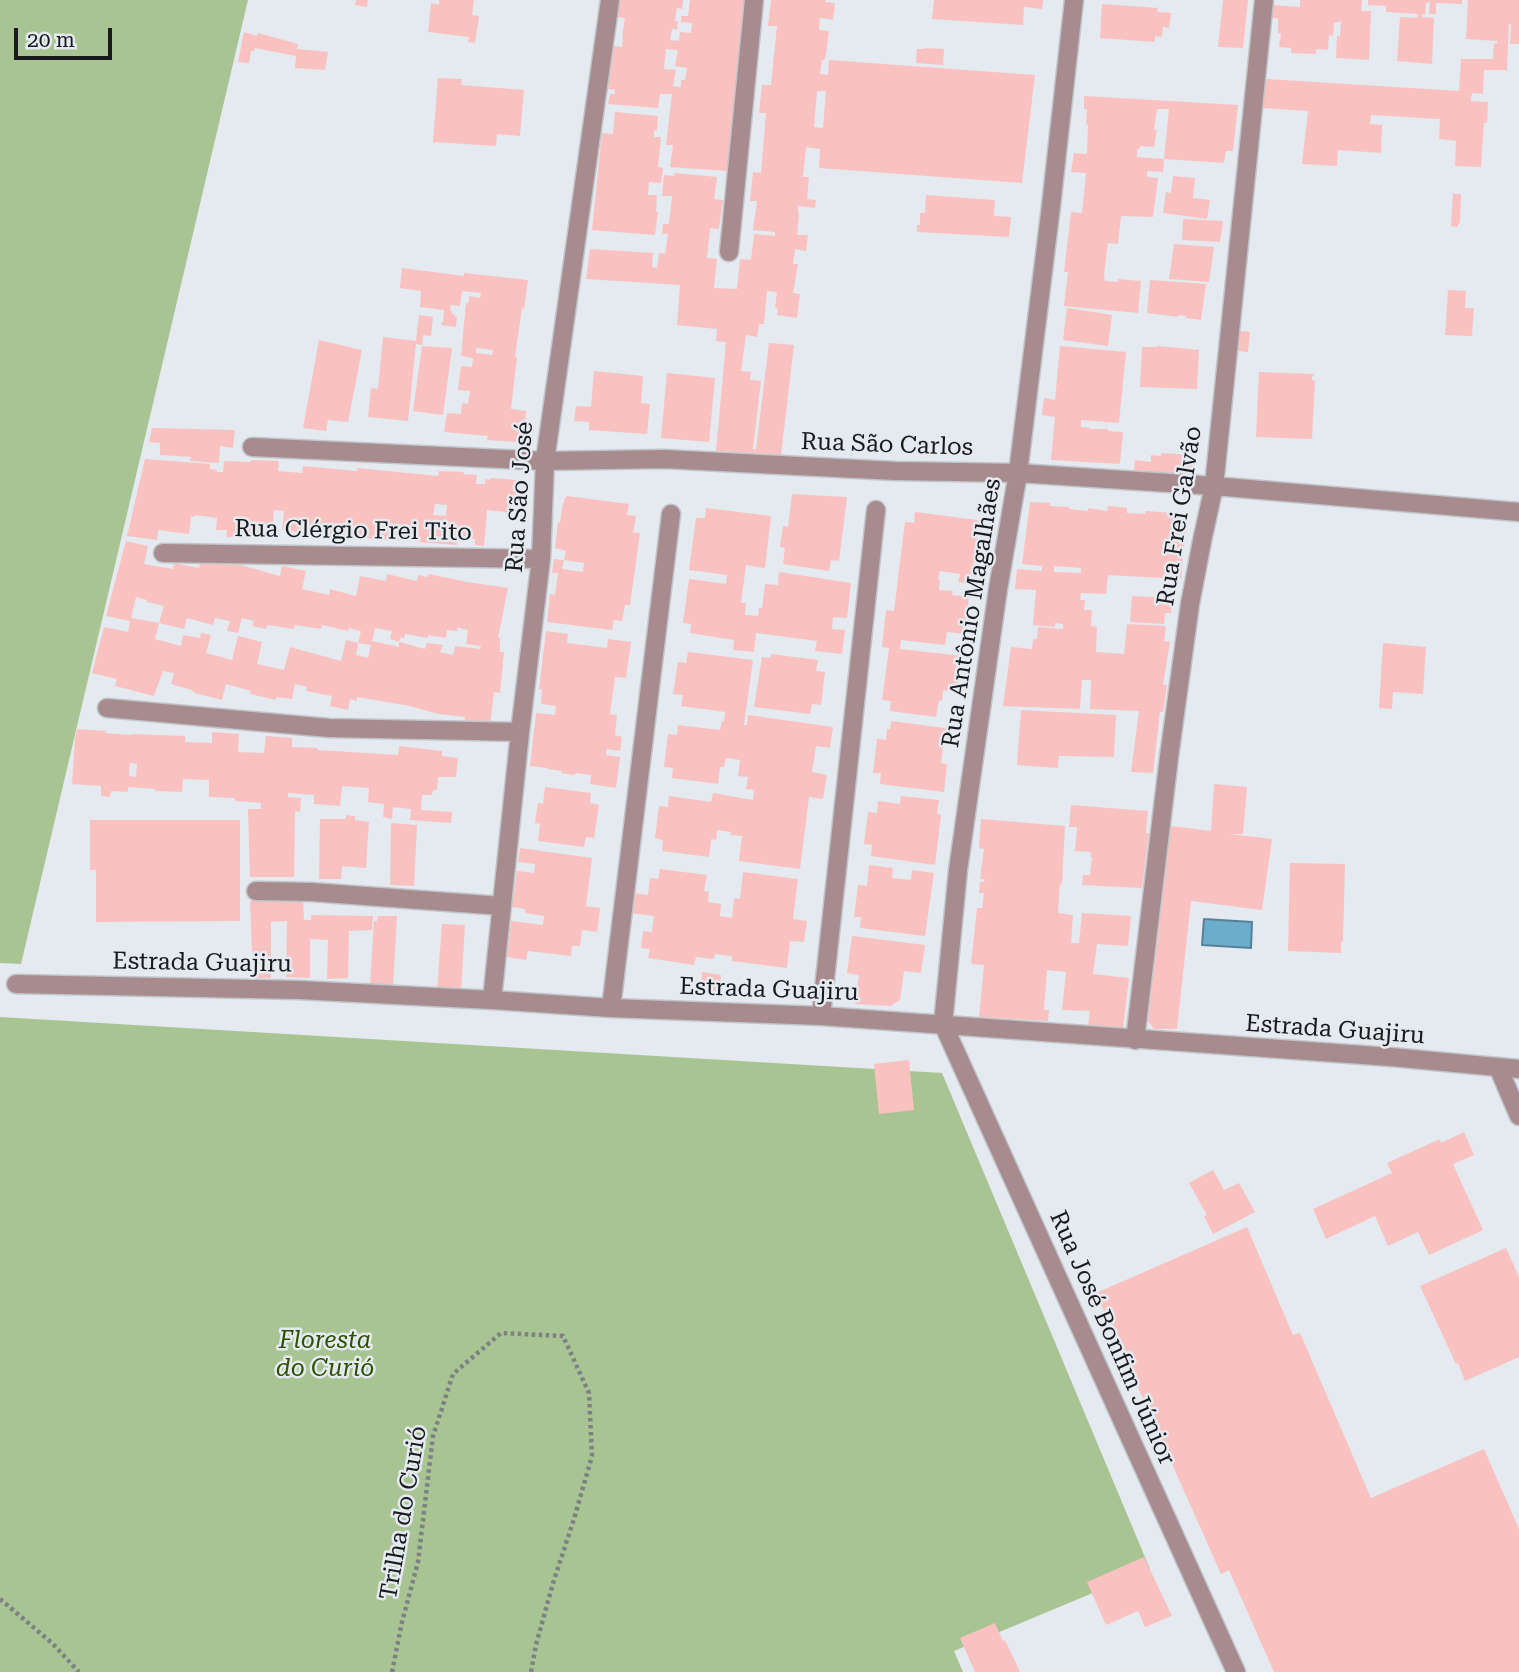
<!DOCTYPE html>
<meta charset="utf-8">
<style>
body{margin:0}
#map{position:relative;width:1519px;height:1672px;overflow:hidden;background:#e4eaef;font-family:"Roboto Serif",serif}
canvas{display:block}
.scale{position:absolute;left:14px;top:28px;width:98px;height:32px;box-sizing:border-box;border:4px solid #181a1c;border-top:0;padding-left:9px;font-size:21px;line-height:24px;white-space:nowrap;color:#181a1c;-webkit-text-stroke:5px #e4eaef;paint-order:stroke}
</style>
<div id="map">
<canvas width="1519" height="1672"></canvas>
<div class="scale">20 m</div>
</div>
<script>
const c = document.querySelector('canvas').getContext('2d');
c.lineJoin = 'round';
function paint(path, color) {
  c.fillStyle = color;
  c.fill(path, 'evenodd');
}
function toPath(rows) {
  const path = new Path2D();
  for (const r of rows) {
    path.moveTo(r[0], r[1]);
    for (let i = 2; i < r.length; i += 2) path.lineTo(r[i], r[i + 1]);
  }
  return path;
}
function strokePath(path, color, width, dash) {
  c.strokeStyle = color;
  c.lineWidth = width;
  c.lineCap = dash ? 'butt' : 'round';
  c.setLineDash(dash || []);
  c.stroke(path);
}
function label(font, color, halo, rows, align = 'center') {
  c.font = font + ' "Roboto Serif",serif';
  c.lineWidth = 5;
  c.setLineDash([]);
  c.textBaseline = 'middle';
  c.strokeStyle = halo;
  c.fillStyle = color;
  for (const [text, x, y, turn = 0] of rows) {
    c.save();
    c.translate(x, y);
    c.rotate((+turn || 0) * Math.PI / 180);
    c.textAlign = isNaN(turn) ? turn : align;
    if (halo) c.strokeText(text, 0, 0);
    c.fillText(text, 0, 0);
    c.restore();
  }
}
paint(toPath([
 [0,0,248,0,21,964,0,963],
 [0,1017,942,1073,1150,1569,954,1651,963,1672,0,1672]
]), '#a8c493');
const water = toPath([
 [1204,919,1252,922,1251,948,1202,945,1204,919]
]);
paint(water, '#6dadcc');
strokePath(water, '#548197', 2);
paint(toPath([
 [356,0,368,0,367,7,355,5],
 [439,0,474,0,472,15,479,16,475,43,468,42,469,37,428,32,431,3,439,5],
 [618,0,683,0,682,9,677,8,675,21,678,21,677,30,672,29,670,40,679,41,680,32,691,33,692,23,681,22,681,16,688,16,690,0,745,0,727,171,670,167,673,145,666,145,672,94,660,94,658,108,608,104,610,94,615,94,615,90,608,89,613,46,622,47,623,37,622,36,625,18,616,17],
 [666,49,678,50,675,66,687,68,685,80,681,80,681,87,673,86,676,70,664,69],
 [771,0,826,0,825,2,835,3,833,20,820,18,819,30,829,31,826,55,824,60,822,60,820,74,828,75,829,60,1035,75,1022,183,819,168,820,149,806,147,803,177,809,177,807,199,816,200,815,208,798,206,798,213,799,213,797,235,808,235,806,251,795,249,793,264,798,264,793,293,800,294,797,318,777,315,778,309,775,308,777,292,767,291,764,324,759,324,757,337,746,335,741,371,751,372,750,380,761,381,753,449,756,449,769,343,794,345,781,455,716,451,726,342,716,341,717,329,677,325,680,285,586,279,590,249,653,253,652,267,657,268,659,253,665,254,668,234,662,234,663,224,669,224,672,196,662,196,664,175,674,176,675,173,717,177,714,199,723,200,719,229,710,228,707,258,717,259,714,288,737,289,740,259,751,260,754,234,775,236,775,232,753,230,757,201,750,201,753,172,761,173,766,113,759,113,762,85,771,85,774,55,777,26,768,26],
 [817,91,826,91,823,128,814,127],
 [934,0,1043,0,1042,9,1024,7,1023,25,932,19],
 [1223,0,1248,0,1243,48,1218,47],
 [1300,0,1362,0,1361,11,1371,11,1369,60,1336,58,1337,36,1340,36,1341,21,1334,23,1333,36,1329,35,1328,50,1316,49,1316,54,1291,53,1291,48,1279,47,1281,33,1278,33,1278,18,1271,18,1273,5,1300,7],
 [1368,0,1462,0,1462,4,1436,3,1436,14,1429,14,1430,2,1426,3,1425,15,1422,14,1422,17,1434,18,1432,64,1397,61,1400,17,1417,18,1418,14,1386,12,1386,6,1368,5],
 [1468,0,1519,0,1519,44,1510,44,1511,24,1509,24,1507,70,1484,70,1483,94,1472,93,1471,101,1488,102,1487,123,1484,123,1481,167,1455,166,1456,141,1439,139,1440,119,1371,115,1370,124,1382,125,1381,153,1338,150,1337,166,1302,164,1308,111,1263,108,1266,79,1459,91,1461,59,1493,59,1494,43,1497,44,1497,41,1466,39],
 [1102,4,1158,8,1157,12,1171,13,1169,28,1163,27,1162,37,1155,36,1155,42,1100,38],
 [244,32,257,36,258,33,298,44,297,49,328,52,325,70,295,68,296,56,255,48,254,51,251,51,249,63,238,62],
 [925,48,944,49,943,65,916,63,917,49,925,49],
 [438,78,462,79,461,85,524,90,520,136,497,134,496,146,433,142],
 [1084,96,1238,105,1233,151,1226,151,1224,163,1164,159,1169,109,1157,109,1154,130,1157,130,1154,147,1140,146,1140,149,1137,149,1137,157,1164,159,1163,172,1147,171,1147,177,1158,178,1153,217,1121,216,1118,244,1108,243,1104,275,1105,281,1118,282,1118,279,1141,281,1138,313,1064,306,1068,272,1064,272,1071,212,1082,213,1086,173,1071,172,1074,153,1087,154,1088,125,1086,124,1087,109,1084,109],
 [615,112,658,116,657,131,654,130,654,137,661,137,658,167,663,168,661,183,649,182,648,195,657,195,656,211,658,212,655,235,592,230,602,133,613,134],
 [1173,176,1195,178,1193,198,1210,200,1207,219,1163,213,1166,192,1171,193],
 [1453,194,1461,194,1460,223,1458,224,1458,227,1451,226],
 [926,195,995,200,994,216,1011,217,1009,237,917,232,917,225,920,225,920,213,925,213],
 [1183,219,1223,221,1220,242,1182,240],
 [1174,244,1214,247,1209,282,1169,279],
 [402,268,464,276,464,273,528,280,524,309,522,308,515,357,517,357,511,409,526,411,523,439,518,442,487,440,488,436,444,432,447,413,461,414,462,403,468,404,470,391,458,390,461,366,472,367,473,358,461,356,466,303,469,303,469,296,480,298,481,293,462,291,460,306,451,305,450,311,452,311,452,314,455,314,454,316,457,317,456,327,441,325,442,322,443,322,444,310,420,307,421,291,400,288],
 [476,348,493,350,492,355,476,353],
 [1150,280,1206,284,1201,320,1186,318,1186,316,1178,315,1178,317,1147,313],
 [1448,290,1466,291,1465,308,1474,308,1472,336,1445,335],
 [1067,308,1112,315,1108,346,1063,340],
 [419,315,433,317,431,336,423,335,422,345,416,344,408,421,368,417,371,388,378,389,383,337,416,341],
 [1233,330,1250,332,1248,352,1230,350],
 [319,340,362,350,348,422,328,420,326,431,303,428],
 [422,346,452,348,443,415,413,411],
 [1060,346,1126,352,1119,423,1081,420,1081,427,1091,428,1090,429,1108,429,1108,431,1123,432,1120,464,1051,460,1055,417,1042,415,1044,398,1055,400],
 [1158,346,1199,350,1197,389,1140,387,1142,347,1158,347],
 [594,371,643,376,641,403,650,404,647,434,589,430,589,422,574,421,576,406,591,407],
 [1259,372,1314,374,1314,376,1312,376,1312,380,1315,381,1312,439,1256,437],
 [667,373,715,378,709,442,661,438],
 [152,428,235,430,233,448,220,446,219,463,190,461,191,457,160,455,160,443,149,442],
 [1161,453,1194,455,1192,476,1134,472,1135,460,1151,462,1151,455,1161,456],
 [145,459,210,464,210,469,217,470,217,472,223,472,224,461,251,462,251,460,279,461,278,471,302,473,303,466,357,471,357,468,438,476,439,471,464,472,463,474,477,475,476,484,485,484,485,479,490,480,491,478,517,480,515,513,487,510,484,546,475,545,475,539,458,538,457,545,417,542,419,533,405,531,403,541,296,533,296,532,282,530,284,511,274,510,272,535,259,535,259,537,226,537,227,530,216,530,217,518,195,515,195,517,191,516,189,534,158,530,157,540,127,536],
 [435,504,447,505,446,516,433,515],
 [792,494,847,497,839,561,831,560,829,571,783,564,785,548,780,547,783,526,788,527],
 [567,496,629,504,627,515,636,516,633,533,640,533,630,605,625,605,622,621,614,620,612,630,547,622,550,594,555,595,558,573,552,573,554,559,564,560,562,569,583,572,584,563,564,560,566,551,555,548,558,522,560,522,563,503,564,503,565,498],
 [1030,502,1050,503,1050,506,1069,507,1069,509,1088,511,1088,508,1107,511,1108,506,1127,508,1127,513,1145,514,1146,511,1187,514,1181,579,1108,575,1106,594,1081,593,1080,600,1085,600,1084,610,1092,610,1091,626,1097,627,1096,652,1124,654,1127,624,1166,626,1164,641,1170,642,1163,685,1167,685,1163,712,1160,712,1153,773,1131,772,1139,711,1090,709,1091,680,1082,680,1080,709,1003,706,1011,647,1032,649,1033,639,1037,639,1038,627,1063,629,1063,624,1055,623,1055,627,1033,625,1036,590,1015,589,1017,569,1042,571,1042,566,1022,564],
 [1054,566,1081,568,1081,573,1054,572],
 [706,508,771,516,765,568,746,565,741,603,746,603,745,615,758,616,759,608,762,608,765,584,778,585,779,572,851,583,847,618,833,617,832,629,845,630,842,654,815,651,817,641,756,633,754,652,733,650,734,640,690,633,691,624,683,623,689,579,726,584,727,575,689,570,696,518,705,518],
 [915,512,977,520,979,522,971,584,958,582,960,574,940,571,938,580,940,580,939,590,953,591,952,595,969,597,964,634,947,632,945,645,901,640,900,649,962,656,957,692,943,690,942,701,939,700,936,717,890,711,891,701,882,700,889,648,882,647,886,610,894,611,905,522,914,523],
 [126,541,148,546,144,564,173,569,174,563,199,568,201,559,230,565,230,562,280,576,282,566,306,571,302,589,329,595,330,589,356,596,360,576,386,581,387,574,417,581,418,575,428,577,429,574,467,582,508,588,498,638,500,638,500,652,504,652,500,693,494,692,490,726,464,723,465,717,438,714,410,706,357,697,357,701,350,699,348,710,330,706,332,696,306,691,307,687,295,684,292,699,276,697,276,700,250,694,251,691,226,684,222,700,195,693,192,690,171,684,174,673,163,671,154,696,115,686,117,679,92,673,104,627,128,632,130,621,106,616],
 [136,597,147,600,147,602,164,606,159,623,184,629,187,618,213,625,215,618,230,621,227,631,238,633,242,618,254,621,252,626,266,629,268,625,294,629,295,625,321,629,322,625,348,631,349,628,361,631,358,643,346,640,341,661,290,647,284,670,257,664,262,642,238,636,232,660,206,653,211,635,201,633,200,638,183,635,181,646,155,639,159,623,131,618],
 [375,628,392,631,390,639,399,642,401,637,404,638,405,634,428,638,428,635,446,638,447,630,457,631,457,628,459,628,468,630,466,644,481,646,480,649,455,646,453,655,440,652,443,645,427,643,425,649,399,642,399,647,372,641],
 [358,643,371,645,368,658,356,655],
 [1132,596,1172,598,1171,613,1165,613,1164,624,1130,622],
 [546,631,568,634,567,643,607,648,608,639,631,642,626,678,615,677,610,714,617,715,615,735,622,737,620,751,607,749,606,755,620,757,616,788,590,784,591,775,575,773,574,775,561,773,562,771,548,769,548,768,530,766,536,713,555,715,556,706,541,704,542,690,539,689],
 [1383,643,1426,647,1423,694,1393,692,1392,709,1379,708],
 [688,652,753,660,744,725,747,725,748,715,833,727,830,748,816,746,812,772,827,775,823,799,809,797,800,869,739,861,742,836,730,835,731,832,717,830,716,840,711,839,709,857,662,851,663,840,655,838,659,806,668,807,669,796,711,802,713,793,753,800,754,790,746,789,748,777,738,776,740,760,726,758,724,767,720,767,718,784,672,778,673,768,664,767,668,734,677,735,678,725,720,730,722,721,724,722,725,712,681,706,683,695,673,694,678,662,686,663],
 [771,654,818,660,816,671,825,672,821,705,812,704,810,714,754,707,762,657,770,658],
 [1021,710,1116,715,1114,757,1059,756,1058,768,1017,765],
 [891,721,952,729,950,740,944,740,941,763,947,764,944,792,880,784,881,773,873,773,877,739,886,740,887,729,890,729],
 [77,729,106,731,105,733,132,735,132,734,185,736,185,742,212,743,212,732,239,734,238,752,264,753,266,736,292,738,292,747,318,748,318,750,398,755,399,746,442,751,442,756,458,758,456,777,438,777,437,790,433,790,432,795,422,795,421,810,452,812,451,823,410,820,411,809,393,807,392,819,383,817,384,804,368,802,369,788,342,786,340,806,314,804,314,795,288,793,288,797,301,798,300,812,295,811,294,877,250,877,248,809,261,809,261,803,235,801,235,798,209,797,209,780,183,779,182,792,155,791,155,789,128,787,128,792,111,791,110,797,101,796,101,786,72,784,75,739],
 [130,763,137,764,136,777,129,776],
 [1214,784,1247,787,1243,834,1230,834,1272,839,1262,910,1191,901,1177,1029,1154,1029,1148,1021,1171,826,1211,831],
 [545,787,591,793,590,803,599,805,594,838,586,837,584,847,538,841,540,824,535,823,538,803,543,804],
 [901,796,939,800,937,814,941,815,935,865,871,856,872,845,864,844,868,812,877,813,878,801,900,804],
 [1071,805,1148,811,1146,833,1149,833,1142,888,1082,885,1083,875,1090,875,1092,857,1090,857,1091,852,1075,851,1077,827,1069,827],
 [346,815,355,816,355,820,369,822,366,868,342,866,341,879,319,879,320,819,346,819],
 [981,819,1065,826,1062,884,1060,883,1058,913,1073,915,1071,943,1079,943,1082,913,1131,916,1128,946,1097,944,1093,974,1129,978,1123,1028,1088,1025,1090,1011,1062,1010,1066,972,1047,970,1044,1009,1045,1010,1049,1010,1048,1021,979,1017,984,965,971,964,977,908,982,908,984,893,979,893,980,882,984,882,985,879,980,879,984,849,979,848],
 [90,820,240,820,240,921,96,922,96,870,90,870],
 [391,823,417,825,414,886,390,885],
 [520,848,592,858,586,906,600,908,597,932,582,930,580,946,572,946,571,956,528,951,526,960,507,957,511,921,543,925,544,916,525,913,525,909,512,907,517,871,534,873,535,864,518,862],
 [1290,863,1345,864,1343,942,1341,942,1341,953,1288,951],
 [869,865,893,868,892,878,911,880,912,870,934,873,925,936,860,928,861,917,854,917,858,885,867,886],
 [660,869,707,875,704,891,709,892,708,902,721,904,720,916,732,918,734,898,740,899,743,872,798,879,793,919,807,921,804,942,790,941,787,968,732,961,732,956,715,954,714,959,696,957,694,965,648,958,650,949,641,948,643,931,652,932,654,916,630,913,633,893,648,895,650,878,658,879],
 [303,898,304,920,311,920,311,915,373,916,372,930,349,931,348,978,327,979,328,940,310,939,310,978,286,977,287,921,271,922,271,978,253,978,250,901],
 [378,916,397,916,393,988,370,986,374,921,377,921],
 [442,924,465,925,461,991,437,990],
 [852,936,925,945,921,973,904,971,900,1000,890,1006,855,1004,859,975,847,973],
 [702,972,721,975,719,994,701,992],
 [1360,1024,1372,1025,1371,1041,1358,1040],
 [909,1060,914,1110,879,1114,874,1064],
 [1464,1132,1474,1155,1453,1164,1483,1230,1429,1255,1418,1232,1388,1246,1375,1216,1326,1239,1313,1209,1392,1173,1387,1163,1440,1139,1441,1143],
 [1213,1170,1224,1190,1239,1183,1255,1212,1213,1234,1204,1216,1207,1215,1189,1183],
 [1247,1227,1293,1335,1300,1333,1371,1498,1484,1449,1519,1529,1519,1672,1274,1672,1229,1570,1221,1574,1096,1293],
 [1506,1248,1519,1277,1519,1357,1465,1381,1458,1363,1456,1364,1420,1286],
 [1144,1557,1172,1616,1145,1627,1138,1611,1106,1625,1087,1582],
 [995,1623,1003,1641,1005,1640,1020,1672,975,1672,960,1638]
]), '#f9c2c0');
const minor = toPath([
 [1074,0,1051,206,1018,473,998,589,958,870,943,1024,1236,1672],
 [729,252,754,0],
 [252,447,545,461,664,459,895,471,1018,473,1214,486,1519,512],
 [163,553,541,559],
 [107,708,329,728,520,732],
 [256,891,311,892,502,906],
 [16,984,299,990,492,1000,611,1008,821,1016,1391,1057,1519,1069],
 [492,1000,520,732,541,559,545,461,610,0],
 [611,1008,671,514],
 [821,1016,876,510],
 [1135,1040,1169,757,1190,604,1202,541,1214,486,1264,0],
 [1498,1067,1519,1116]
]);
strokePath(minor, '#bfc5c9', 21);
strokePath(toPath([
 [0,1599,52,1643,79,1672],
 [392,1672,402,1622,418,1562,433,1436,453,1374,501,1333,563,1336,589,1393,592,1456,574,1519,553,1583,536,1645,531,1672]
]), '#7d8184', 4.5, [3.5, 3.5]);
strokePath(minor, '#a88b8e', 18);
label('24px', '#181a1c', '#e4eaef', [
 ["Rua São Carlos",887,445,2],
 ["Rua São José",520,497,-86],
 ["Rua Frei Galvão",1180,516,-81],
 ["Rua Clérgio Frei Tito",353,531,1],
 ["Rua Antônio Magalhães",972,613,-81],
 ["Estrada Guajiru",202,963,1],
 ["Estrada Guajiru",769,990,2],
 ["Estrada Guajiru",1335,1030,4],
 ["Rua José Bonfim Júnior",1112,1338,66],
 ["Trilha do Curió",404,1513,-80]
]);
label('italic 24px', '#2e5100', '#e4eaef', [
 ["Floresta",325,1341],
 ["do Curió",325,1369]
]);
</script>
